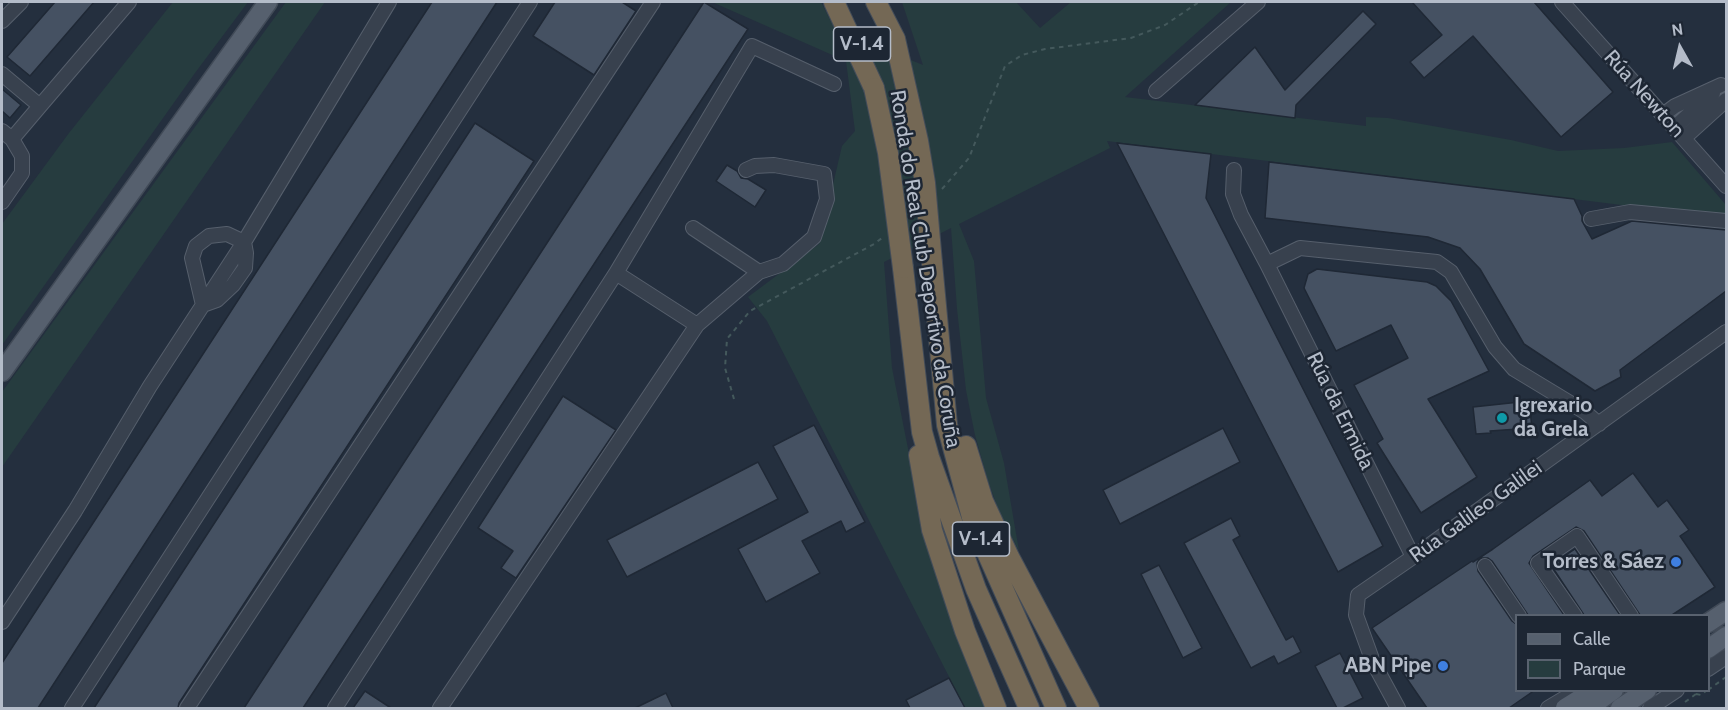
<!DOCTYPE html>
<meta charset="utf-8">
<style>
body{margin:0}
#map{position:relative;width:1728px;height:710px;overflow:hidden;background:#242f3e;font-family:Cabin,sans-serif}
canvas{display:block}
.frame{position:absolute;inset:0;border:3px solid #b4bcc9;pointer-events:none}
.legend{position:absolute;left:1515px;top:614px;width:195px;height:78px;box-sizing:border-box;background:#1d2633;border:2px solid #59626f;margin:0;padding:8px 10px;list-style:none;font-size:18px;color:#b4bcc9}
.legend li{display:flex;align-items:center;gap:12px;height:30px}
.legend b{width:30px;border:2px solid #59626f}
.north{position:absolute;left:1650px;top:18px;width:60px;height:60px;-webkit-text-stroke:4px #1d2633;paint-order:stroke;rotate:352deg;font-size:16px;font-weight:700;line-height:24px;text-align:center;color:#b4bcc9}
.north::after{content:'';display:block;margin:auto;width:21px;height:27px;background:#b4bcc9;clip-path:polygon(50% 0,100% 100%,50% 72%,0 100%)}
</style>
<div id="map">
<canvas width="1728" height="710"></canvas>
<div class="frame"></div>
<ul class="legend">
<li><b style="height:8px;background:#56606e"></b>Calle</li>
<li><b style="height:16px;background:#263c3f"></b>Parque</li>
</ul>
<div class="north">N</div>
</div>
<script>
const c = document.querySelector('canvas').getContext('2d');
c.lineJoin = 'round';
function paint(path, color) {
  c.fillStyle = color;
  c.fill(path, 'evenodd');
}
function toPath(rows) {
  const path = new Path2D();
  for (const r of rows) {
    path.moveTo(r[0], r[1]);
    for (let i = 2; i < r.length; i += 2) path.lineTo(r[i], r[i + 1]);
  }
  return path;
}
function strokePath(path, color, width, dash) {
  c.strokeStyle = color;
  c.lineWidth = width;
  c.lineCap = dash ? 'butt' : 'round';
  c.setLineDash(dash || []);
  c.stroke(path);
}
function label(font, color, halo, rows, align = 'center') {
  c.font = font + ' Cabin,sans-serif';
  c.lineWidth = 5;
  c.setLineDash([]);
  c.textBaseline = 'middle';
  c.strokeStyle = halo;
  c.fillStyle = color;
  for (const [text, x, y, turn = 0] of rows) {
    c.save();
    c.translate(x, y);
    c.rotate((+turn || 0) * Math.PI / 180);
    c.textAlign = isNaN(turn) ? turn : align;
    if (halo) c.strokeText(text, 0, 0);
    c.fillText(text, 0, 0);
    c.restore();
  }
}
paint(toPath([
 [173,2,248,2,195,73,2,345,2,224,69,133],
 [286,2,325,2,2,467,2,392],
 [712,2,821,2,835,29,923,65,902,2,1016,2,1040,28,1071,2,1231,2,1125,97,1366,126,1366,117,1388,118,1511,140,1558,151,1624,148,1672,142,1726,205,1726,218,1107,141,1110,148,959,224,974,261,986,398,1004,463,1019,551,1000,514,988,481,975,435,966,390,957,309,951,228,884,262,892,368,923,524,943,597,967,661,988,708,965,708,767,321,748,297,819,244,842,146,855,131,846,61]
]), '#263c3f');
const building = toPath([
 [55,2,94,2,30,76,7,57,55,2],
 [432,2,497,2,38,708,2,708,2,663,432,2],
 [555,2,622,2,636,11,594,75,533,36,555,2],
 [704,2,748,29,303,708,244,708,704,2],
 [1412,2,1534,2,1613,92,1561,137,1473,36,1424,78,1410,62,1442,35,1412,2],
 [1363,11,1376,24,1296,105,1295,118,1195,105,1255,47,1285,90,1363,11],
 [2,89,21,105,10,118,2,111,2,89],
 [475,123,534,161,179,703,178,708,94,708,475,123],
 [1117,143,1211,154,1206,198,1383,546,1338,572,1117,143],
 [1269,162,1574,199,1582,216,1582,221,1592,239,1632,221,1726,230,1726,291,1620,370,1621,377,1595,391,1524,344,1480,269,1460,248,1428,237,1265,218,1269,162],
 [727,165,737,171,741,178,748,179,766,190,755,207,716,181,727,165],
 [1317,269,1427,282,1436,286,1451,301,1489,371,1428,399,1477,477,1421,513,1377,443,1383,439,1354,385,1408,358,1391,325,1336,351,1304,288,1308,274,1317,269],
 [563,396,616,430,516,578,501,568,513,551,478,528,563,396],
 [1529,401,1532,428,1490,431,1491,433,1476,434,1473,407,1529,401],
 [814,425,865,522,846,532,841,521,802,541,820,573,766,602,738,549,808,512,773,446,814,425],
 [1223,428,1240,462,1120,524,1103,490,1223,428],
 [758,462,778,499,627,577,607,540,758,462],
 [1633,473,1658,507,1667,500,1689,530,1680,536,1715,587,1672,615,1640,615,1584,531,1576,527,1533,556,1529,563,1564,615,1528,615,1492,561,1488,558,1480,558,1477,563,1478,571,1512,621,1516,624,1516,690,1535,690,1509,708,1427,708,1372,628,1472,561,1473,562,1493,549,1590,480,1602,496,1633,473],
 [1231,518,1240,536,1233,540,1286,640,1293,636,1301,652,1278,664,1274,656,1251,668,1184,543,1231,518],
 [1575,549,1620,615,1584,615,1551,565,1575,549],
 [1159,565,1202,648,1183,658,1141,574,1159,565],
 [1340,653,1363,698,1343,708,1337,708,1315,666,1340,653],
 [949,678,965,708,910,708,906,700,949,678],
 [365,691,391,708,353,708,365,691],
 [666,693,673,708,635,708,666,693]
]);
paint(building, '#455162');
strokePath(building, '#1f2835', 1.5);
const minor = toPath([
 [1562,2,1726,186],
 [2,21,21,2],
 [2,74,40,106,12,139,2,131],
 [1156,91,1258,2],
 [40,106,129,2],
 [1663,115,1675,106,1721,85],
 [1675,127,1713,93],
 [1684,138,1726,100],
 [1234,170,1233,194,1241,215,1267,264],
 [2,202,22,173,22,156,12,139],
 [1591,219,1630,212,1726,221],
 [693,228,759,272],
 [227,234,244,242,246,253,245,268,233,285,217,300,203,305,192,258,196,246,209,236,227,234],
 [616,273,697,325],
 [1413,557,1267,264,1300,248,1437,262,1451,272,1495,347,1514,369,1585,412,1599,424],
 [1485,566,1519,616],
 [1575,616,1538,563,1577,536,1631,616],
 [2,622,75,511,150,386,244,242,389,2],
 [1708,669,1726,657],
 [72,708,530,2],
 [187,708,653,2],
 [335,708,616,273,752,46,834,84],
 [440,708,697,325,759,272,783,264,814,237,827,199,824,174,774,165,755,166,746,170],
 [1398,708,1373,662,1356,615,1358,595,1413,557,1726,332],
 [1548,708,1573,693],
 [1650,708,1677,690]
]);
const major = toPath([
 [2,372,268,2],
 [1708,623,1726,611],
 [1708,649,1726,636],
 [1565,708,1594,690],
 [1589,708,1614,690],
 [1620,708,1647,690]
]);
const highway = toPath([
 [834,2,874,88],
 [876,2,895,39],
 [932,263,947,425,973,521,1056,708],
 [903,268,922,432,929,457,976,589,1029,708],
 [966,446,983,501,1009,557,1089,708],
 [919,455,932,530,965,631,996,708]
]);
strokePath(minor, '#565f6c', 16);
strokePath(major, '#414a57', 21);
strokePath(highway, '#434c59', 22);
strokePath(toPath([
 [942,189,969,158,1005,66,1022,55,1045,49,1131,38,1165,25,1199,2],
 [734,399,725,368,727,339,750,311,874,244,882,238],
 [1708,690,1726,677],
 [1696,694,1701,695,1707,690],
 [1685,702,1696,694,1697,690]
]), '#44595c', 2, [4.5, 4.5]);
strokePath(minor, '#38414e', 14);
strokePath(major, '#56606e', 18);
strokePath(highway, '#746855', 20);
const highwayBridge = toPath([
 [895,39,918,141,925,183,932,263],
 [874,88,888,153,903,268]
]);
strokePath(highwayBridge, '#434c59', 22, []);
strokePath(highwayBridge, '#746855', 20);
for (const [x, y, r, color] of [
 [1502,418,6,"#0f9aa8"],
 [1676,562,6,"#3f7fe0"],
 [1443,666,6,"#3f7fe0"]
]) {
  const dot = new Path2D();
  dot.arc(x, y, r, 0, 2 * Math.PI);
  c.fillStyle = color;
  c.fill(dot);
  strokePath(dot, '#1d2633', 2);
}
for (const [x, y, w] of [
 [862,44,57],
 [981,539,57]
]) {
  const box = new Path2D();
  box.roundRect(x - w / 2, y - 17, w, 34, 4.5);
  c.fillStyle = '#1d2633';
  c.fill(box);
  strokePath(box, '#b4bcc9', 1.5);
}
label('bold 20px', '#b4bcc9', null, [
 ["V-1.4",862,44],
 ["V-1.4",981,539]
]);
label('21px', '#b4bcc9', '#1d2633', [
 ["Rúa Newton",1644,94,48],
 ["Ronda do Real Club Deportivo da Coruña",925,269,81],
 ["Rúa da Ermida",1340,411,64],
 ["Rúa Galileo Galilei",1476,512,-36]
]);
label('bold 21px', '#b4bcc9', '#1d2633', [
 ["Igrexario",1514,406,"left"],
 ["da Grela",1514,430,"left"],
 ["Torres & Sáez",1664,562],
 ["ABN Pipe",1431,666]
], 'right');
</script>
